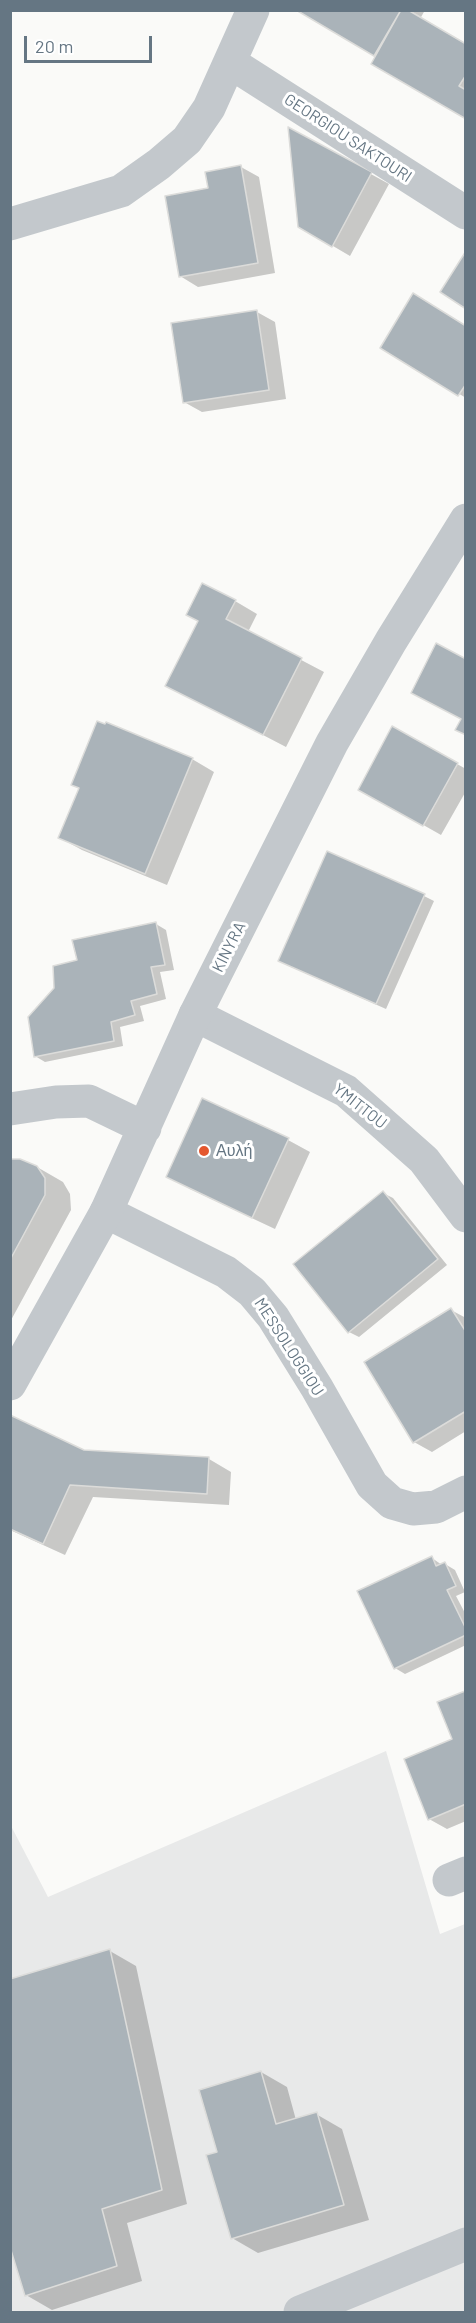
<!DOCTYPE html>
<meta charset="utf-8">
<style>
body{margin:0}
#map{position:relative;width:476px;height:2323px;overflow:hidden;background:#fafaf8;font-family:Barlow,sans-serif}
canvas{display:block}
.frame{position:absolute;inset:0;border:12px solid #657683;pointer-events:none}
.scale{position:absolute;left:24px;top:36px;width:128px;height:27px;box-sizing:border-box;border:3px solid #657683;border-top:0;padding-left:8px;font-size:18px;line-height:21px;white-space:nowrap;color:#657683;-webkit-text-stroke:4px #fff;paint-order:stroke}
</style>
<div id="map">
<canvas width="476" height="2323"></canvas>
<div class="frame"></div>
<div class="scale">20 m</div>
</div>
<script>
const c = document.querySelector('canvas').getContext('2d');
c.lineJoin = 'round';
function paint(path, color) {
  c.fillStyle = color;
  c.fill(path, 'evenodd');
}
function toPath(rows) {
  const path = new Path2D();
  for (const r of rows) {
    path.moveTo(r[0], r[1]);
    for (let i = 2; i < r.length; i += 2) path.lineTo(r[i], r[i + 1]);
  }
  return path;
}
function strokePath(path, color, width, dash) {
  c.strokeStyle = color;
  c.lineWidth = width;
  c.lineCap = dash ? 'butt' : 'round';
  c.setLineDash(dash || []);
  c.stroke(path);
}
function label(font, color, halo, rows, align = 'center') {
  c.font = font + ' Barlow,sans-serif';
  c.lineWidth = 6;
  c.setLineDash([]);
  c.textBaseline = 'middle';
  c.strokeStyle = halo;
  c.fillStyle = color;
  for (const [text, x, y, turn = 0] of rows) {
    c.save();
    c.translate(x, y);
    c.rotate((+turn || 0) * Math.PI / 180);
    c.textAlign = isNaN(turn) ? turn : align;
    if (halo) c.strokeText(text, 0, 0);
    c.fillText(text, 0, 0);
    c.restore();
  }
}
paint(toPath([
 [386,1751,440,1934,465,1924,465,2312,11,2312,10,1824,48,1897]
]), '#e8e9e9');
paint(toPath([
 [299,10,425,10,420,19,466,45,466,118,377,56],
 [289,129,389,184,350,256,299,226],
 [241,167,259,177,275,273,198,287,180,276,209,190],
 [257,312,275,322,286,399,202,412,184,402],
 [466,327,466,398,382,347],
 [235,601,257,614,248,632,324,672,286,747,167,685],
 [393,728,466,769,466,791,441,835,360,789],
 [192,759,214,772,167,885,82,850,60,838],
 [424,896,434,901,386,1009,289,966],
 [156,924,166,930,174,970,160,972,166,999,140,1006,144,1021,120,1027,123,1046,45,1062,35,1056,79,961],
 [203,1100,288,1140,310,1152,275,1229,190,1189,168,1177],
 [10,1160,37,1167,63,1182,70,1194,71,1210,10,1322],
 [383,1193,393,1198,447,1265,359,1337,349,1332],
 [451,1310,466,1318,466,1431,432,1452,414,1442],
 [10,1417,84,1451,209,1459,231,1472,229,1505,93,1497,65,1555,10,1530],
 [432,1558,442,1565,445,1564,455,1570,465,1592,456,1596,466,1615,466,1645,405,1674,395,1668],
 [464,1692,466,1821,447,1829,429,1819,453,1740],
 [110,1951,136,1966,187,2204,127,2223,142,2281,52,2310,26,2295],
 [261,2072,287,2087,296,2120,316,2114,342,2129,369,2220,258,2253,232,2238,219,2153]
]), '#0003');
const building = toPath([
 [296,10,401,10,374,56,296,10],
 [401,10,408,10,466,44,466,75,459,86,466,90,466,119,371,64,401,10],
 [288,127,372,172,332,247,298,227,288,127],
 [241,165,258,263,179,277,165,196,208,188,205,172,241,165],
 [466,251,466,309,440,292,466,251],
 [413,293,466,326,466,384,458,396,380,348,413,293],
 [257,310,269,390,183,403,171,323,257,310],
 [202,583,236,600,226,619,302,658,263,735,165,686,198,621,186,615,202,583],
 [436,643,466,659,466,735,455,730,461,719,411,693,436,643],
 [97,721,105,724,106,722,193,758,145,874,58,838,79,788,71,785,97,721],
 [392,726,458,763,423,826,358,790,392,726],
 [327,851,425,894,376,1004,278,961,327,851],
 [156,922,165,965,151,967,157,994,131,1001,135,1015,111,1022,114,1041,34,1057,28,1017,54,988,53,966,77,960,72,940,156,922],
 [202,1098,289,1138,252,1218,166,1177,202,1098],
 [10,1159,20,1159,37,1166,45,1178,45,1195,10,1260,10,1159],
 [383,1191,438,1259,348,1333,293,1264,383,1191],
 [451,1308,466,1332,466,1411,413,1443,364,1362,451,1308],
 [10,1415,84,1450,209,1457,207,1494,70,1485,43,1544,10,1529,10,1415],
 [432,1556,436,1566,445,1562,456,1586,447,1590,466,1629,466,1635,394,1669,357,1591,432,1556],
 [465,1691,466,1804,428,1820,404,1759,452,1739,437,1702,465,1691],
 [110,1949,162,2190,102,2209,117,2266,25,2296,10,2247,10,1979,110,1949],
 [261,2071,276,2124,317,2112,344,2205,231,2239,206,2155,217,2152,199,2090,261,2071]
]);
paint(building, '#aab3b9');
strokePath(building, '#dcdcda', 1.5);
strokePath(toPath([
 [231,63,466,213],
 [10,224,121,191,159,164,187,140,209,108,253,10],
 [195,1015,346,1091,424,1160,466,1216],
 [106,1212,226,1272,252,1292,273,1317,317,1388,372,1485,392,1503,413,1509,436,1507,466,1492],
 [449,1880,466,1873]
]), '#c3c8cc', 33);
strokePath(toPath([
 [10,1109,56,1102,89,1101,145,1128],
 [10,1384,106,1212,195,1015,332,743,391,641,466,520],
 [300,2312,466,2244]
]), '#c3c8cc', 33);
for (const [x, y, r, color] of [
 [204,1151,6,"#e4572e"]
]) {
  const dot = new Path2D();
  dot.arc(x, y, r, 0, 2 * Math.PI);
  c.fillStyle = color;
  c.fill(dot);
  strokePath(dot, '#fff', 2);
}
label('16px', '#657683', '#fff', [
 ["GEORGIOU SAKTOURI",348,138,33],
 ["KINYRA",229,947,-63],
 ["YMITTOU",360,1106,38],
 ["MESSOLOGGIOU",289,1347,57]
]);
label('16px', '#657683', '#fff', [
 ["Αυλή",216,1151]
], 'left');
</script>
